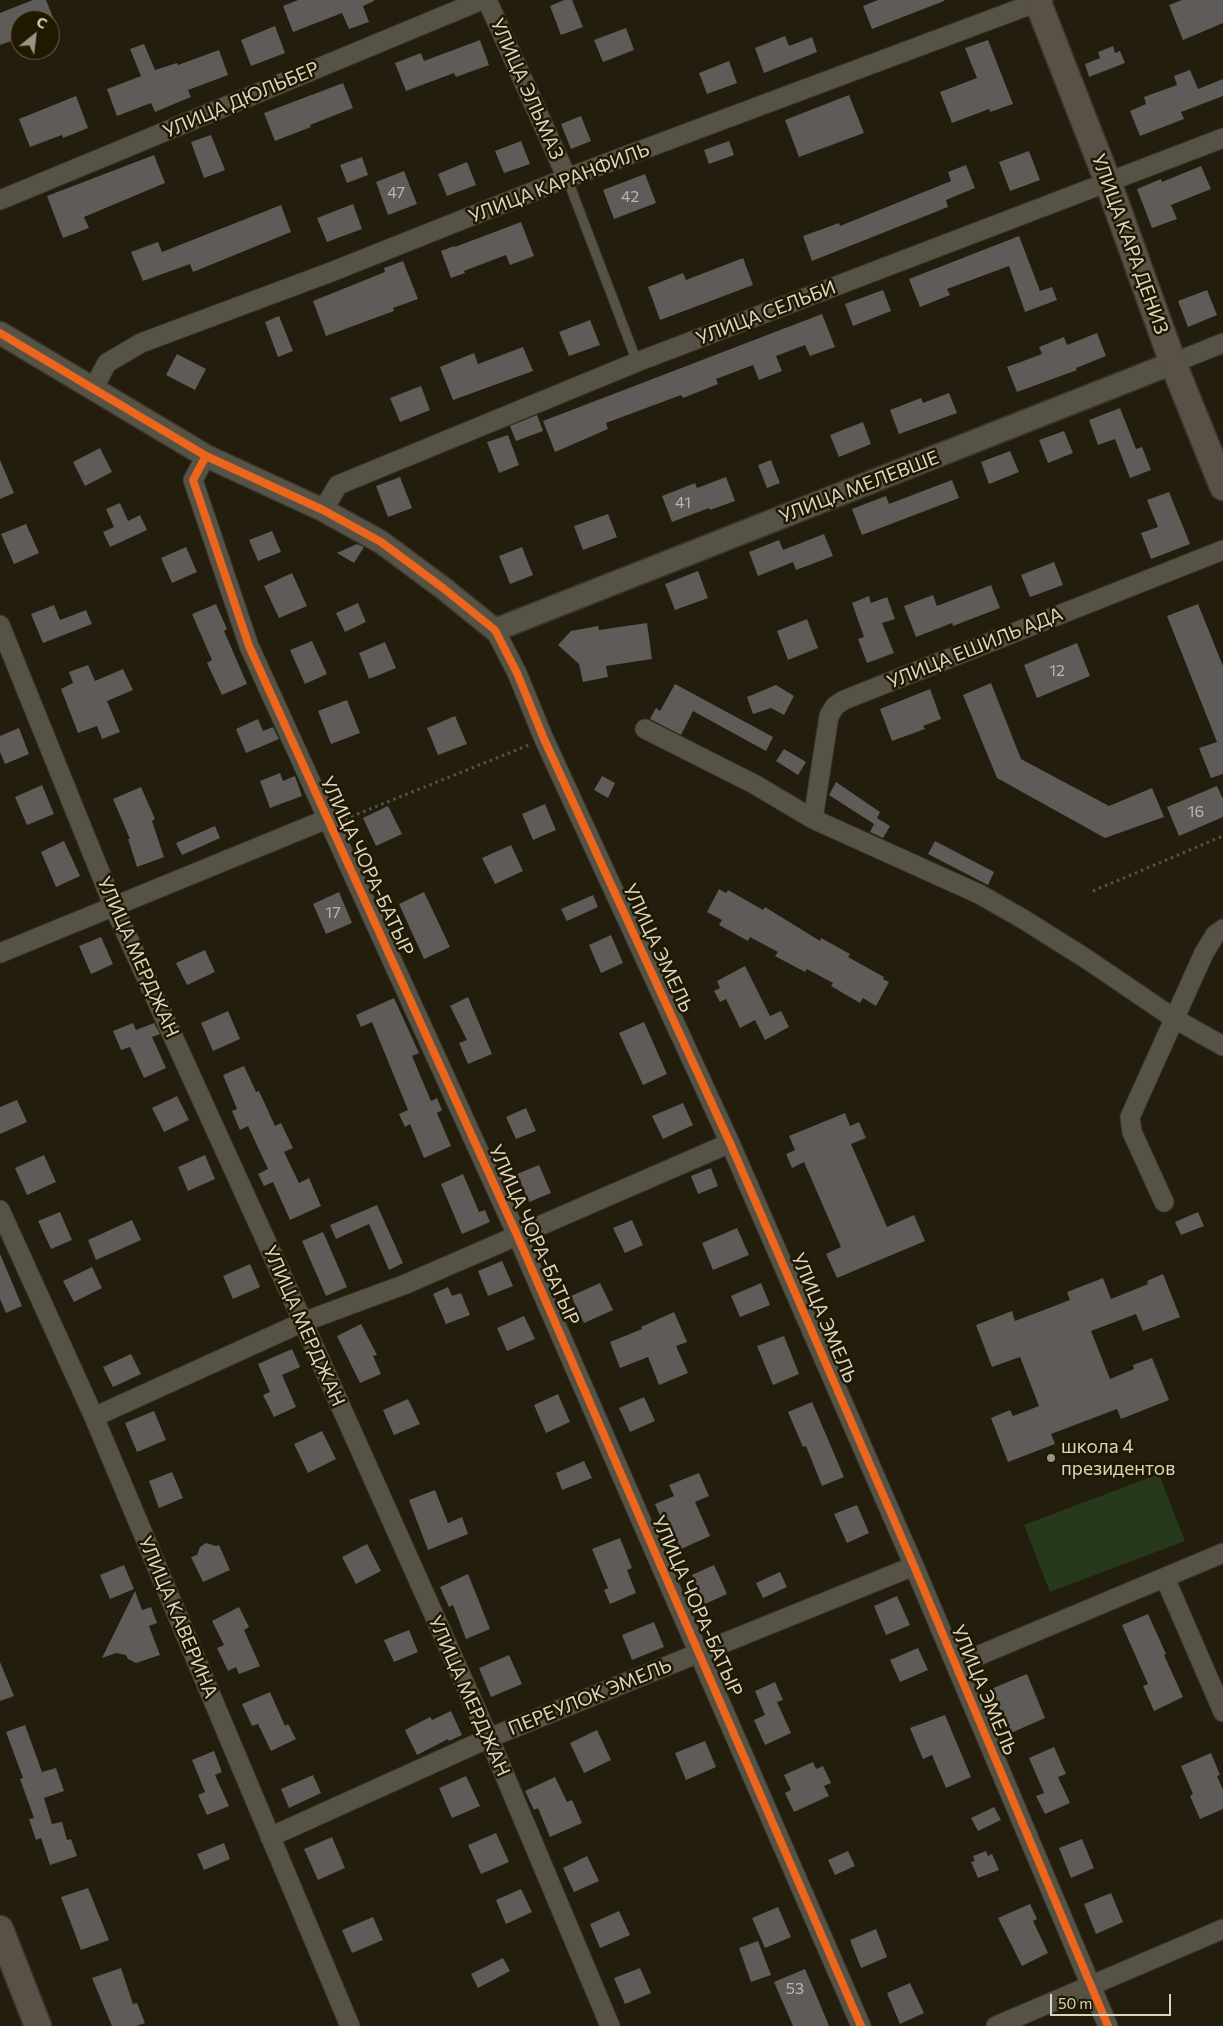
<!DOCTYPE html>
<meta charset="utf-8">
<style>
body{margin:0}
#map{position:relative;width:1223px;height:2026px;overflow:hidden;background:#231d0d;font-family:Commissioner,sans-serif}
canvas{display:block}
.north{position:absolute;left:10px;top:10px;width:50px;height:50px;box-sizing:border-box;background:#211800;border:1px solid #6b634e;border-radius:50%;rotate:29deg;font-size:14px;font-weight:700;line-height:20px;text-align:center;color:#dad4c4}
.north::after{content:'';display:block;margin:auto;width:18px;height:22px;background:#9a9484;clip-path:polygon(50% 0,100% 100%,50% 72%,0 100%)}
.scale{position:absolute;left:1050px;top:1994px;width:121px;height:22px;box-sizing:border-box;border:2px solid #dad4c4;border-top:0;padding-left:6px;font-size:15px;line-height:18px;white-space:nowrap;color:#dad4c4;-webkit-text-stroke:4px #211800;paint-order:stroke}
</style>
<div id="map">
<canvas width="1223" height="2026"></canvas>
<div class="north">С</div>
<div class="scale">50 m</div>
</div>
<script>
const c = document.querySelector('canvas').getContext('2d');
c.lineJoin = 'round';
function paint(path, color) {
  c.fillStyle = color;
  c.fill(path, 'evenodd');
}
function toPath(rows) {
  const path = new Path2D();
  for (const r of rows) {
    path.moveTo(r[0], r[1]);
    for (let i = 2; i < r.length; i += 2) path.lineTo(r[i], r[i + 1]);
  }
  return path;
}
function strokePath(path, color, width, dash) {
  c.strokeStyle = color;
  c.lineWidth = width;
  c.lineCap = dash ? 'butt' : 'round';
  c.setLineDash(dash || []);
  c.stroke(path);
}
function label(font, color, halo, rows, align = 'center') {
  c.font = font + ' Commissioner,sans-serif';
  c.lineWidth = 5;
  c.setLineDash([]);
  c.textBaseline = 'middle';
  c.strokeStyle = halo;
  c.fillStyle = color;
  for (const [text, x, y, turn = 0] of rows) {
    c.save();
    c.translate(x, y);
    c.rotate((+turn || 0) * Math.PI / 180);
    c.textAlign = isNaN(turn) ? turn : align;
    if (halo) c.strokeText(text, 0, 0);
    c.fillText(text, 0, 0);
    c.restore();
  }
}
paint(toPath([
 [1159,1474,1185,1541,1050,1592,1024,1525]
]), '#26391a');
paint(toPath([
 [33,0,46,0,54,20,20,20,20,38,0,45,0,13],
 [298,0,374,0,374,1,363,6,369,22,349,29,342,13,293,32,283,6],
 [564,0,572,0,583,27,561,35,550,6],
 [878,0,944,0,944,1,872,29,863,6],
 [1182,0,1223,0,1223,23,1183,40,1169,5],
 [275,26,285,53,251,66,241,40],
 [626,28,634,50,603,62,594,40],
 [785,36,789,46,812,37,817,52,764,73,755,48],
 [480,40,489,65,456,77,454,73,406,91,395,63,421,53,424,61],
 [988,40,1013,104,990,112,989,109,952,123,940,92,977,78,965,48],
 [144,44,155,70,177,63,178,65,219,50,228,75,188,90,191,97,174,104,155,112,151,103,117,116,107,89,141,76,130,49],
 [1113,46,1115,53,1120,51,1125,63,1089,77,1085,64,1100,58,1098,52],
 [729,61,737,83,707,94,699,73],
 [1190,70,1198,89,1223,79,1223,96,1181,112,1184,119,1140,136,1130,111,1146,104,1144,97,1177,85,1174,76],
 [343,83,353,108,310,125,311,127,275,141,264,113],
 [849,95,864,133,799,157,785,120],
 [76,96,88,128,63,138,62,135,30,147,19,119],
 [581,116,591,141,571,149,561,124],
 [211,135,225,170,204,178,191,142],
 [521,141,530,164,504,173,495,151],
 [729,141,734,155,709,164,704,150],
 [1029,151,1040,180,1010,191,999,162],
 [154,155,165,183,84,217,89,228,63,238,47,196],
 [362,157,368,175,347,183,340,165],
 [467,162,476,185,447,196,438,174],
 [966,165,975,188,946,200,948,207,812,261,803,236,839,223,840,226,951,181,948,172],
 [1201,166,1211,189,1171,205,1177,219,1152,228,1137,189,1161,179,1162,182],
 [404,171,417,204,388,215,376,182],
 [645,174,656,203,614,219,603,190],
 [353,204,362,229,327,242,317,218],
 [281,205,291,232,193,272,190,264,143,281,131,252,158,242,162,252],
 [521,222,534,256,510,265,506,255,464,271,465,273,451,278,441,251,454,246,455,247],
 [1019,236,1040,291,1052,287,1057,300,1025,312,1009,266,947,289,950,295,920,307,909,279],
 [743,258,753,285,660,320,648,287,683,273,686,280],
 [403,261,418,299,393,308,394,311,326,336,313,301,385,272,384,268],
 [883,290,891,311,853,326,845,304],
 [1207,290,1217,315,1188,327,1178,301],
 [822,314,835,347,810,356,805,345,776,356,782,371,759,380,753,365,716,379,718,384,683,398,681,395,606,423,608,429,555,452,543,421],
 [279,316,293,351,278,357,265,322],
 [590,320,600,345,569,356,559,332],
 [1097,333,1106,356,1076,368,1077,370,1017,392,1007,367,1042,354,1039,347,1064,337,1067,345],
 [523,347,533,371,453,400,440,367,474,353,478,364],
 [177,354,206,369,195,390,166,375],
 [421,386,430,410,400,422,390,398],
 [949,393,957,413,899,434,890,410,921,398,923,403],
 [1120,408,1136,449,1142,447,1151,470,1130,478,1115,439,1098,445,1089,420],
 [537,415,543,431,516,441,510,426],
 [863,422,871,444,839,457,830,435],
 [1064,431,1073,453,1048,463,1039,440],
 [508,435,519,465,499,473,487,442],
 [100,448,112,472,85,486,73,462],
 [1010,451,1019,472,989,484,981,462],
 [0,460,14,493,0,499],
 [771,460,780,483,767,488,758,465],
 [400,477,412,508,388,517,376,486],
 [726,477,735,501,710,510,709,508,672,522,662,496,695,483,697,488],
 [952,480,959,498,862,535,852,509,886,496,889,504],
 [1169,492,1190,544,1151,559,1141,533,1158,527,1147,500],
 [120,503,128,521,140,515,147,530,110,547,103,532,114,527,106,509],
 [608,514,617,537,583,550,574,526],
 [26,524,39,553,14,564,1,534],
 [272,531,281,552,258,561,249,540],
 [824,534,833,556,796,570,793,562,758,576,749,552,779,540,783,550],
 [357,544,364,547,354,563,337,553],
 [186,547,197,572,172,583,161,558],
 [522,547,533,575,510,584,499,556],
 [1054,562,1063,585,1030,597,1021,575],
 [698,571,708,598,675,610,665,584],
 [292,573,307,606,279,618,264,586],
 [991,585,1000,608,953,626,952,623,916,637,904,606,933,595,937,606],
 [869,596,871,603,887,597,895,619,882,623,894,653,867,663,858,639,864,637,852,603],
 [358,603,366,622,345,632,336,613],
 [216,604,227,629,224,631,247,684,222,695,207,663,212,660,192,614],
 [1198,604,1223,666,1223,774,1211,778,1199,748,1217,742,1167,616],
 [54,605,60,620,86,610,92,624,43,643,31,614],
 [807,619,818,648,788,660,777,631],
 [647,623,652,659,606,666,608,677,583,682,579,664,558,645,571,631,598,626,599,630],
 [312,641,327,674,305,684,290,650],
 [385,642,396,668,369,679,359,653],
 [1077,643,1090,676,1037,698,1024,665],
 [88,665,95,681,123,669,133,690,107,701,120,732,102,739,97,726,78,733,61,689,73,683,69,672],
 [991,683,1021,759,1109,806,1152,788,1164,817,1105,838,997,778,963,695],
 [675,684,773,737,766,751,693,711,681,735,650,719,656,708,660,711],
 [776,685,794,696,784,715,771,708,753,714,747,697],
 [930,689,941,719,923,726,925,729,892,741,880,709],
 [347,700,360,733,331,744,318,711],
 [455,716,467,744,438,755,427,728],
 [258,719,263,731,273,727,279,739,246,753,236,729],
 [19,728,29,754,5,764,0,752,0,736],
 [784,749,806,762,798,775,776,761],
 [280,773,283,781,295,776,302,796,270,808,260,781],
 [602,776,615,783,608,798,594,790],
 [836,782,880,812,874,824,829,795],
 [42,785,54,814,27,825,15,797],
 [1217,786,1223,799,1223,817,1179,836,1167,807],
 [141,787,155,819,152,821,164,857,137,867,128,839,130,839,113,799],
 [545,804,556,830,533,840,522,814],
 [388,806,402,834,376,846,363,818],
 [877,818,890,826,883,838,870,832],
 [215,826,220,838,182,855,176,843],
 [64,841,80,876,56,887,41,852],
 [935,841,994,872,988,885,928,854],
 [511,845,523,871,495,884,482,858],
 [719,889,726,893,728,890,763,910,765,907,820,941,821,938,850,954,848,957,884,977,883,979,889,982,876,1006,863,998,860,1003,831,986,833,983,807,969,805,972,775,956,778,952,750,937,748,941,719,925,722,920,707,912],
 [339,892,352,923,326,934,313,904],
 [424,892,450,947,424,959,399,904],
 [593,895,598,907,567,921,561,909],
 [611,935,623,963,601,973,589,945],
 [101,937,113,964,91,974,79,946],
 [205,950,215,972,187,985,176,963],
 [745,966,770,1016,781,1011,789,1027,765,1040,755,1020,740,1028,726,999,720,1002,714,991,720,988,717,981],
 [468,997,492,1054,468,1064,459,1043,467,1040,450,1006],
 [394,998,419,1053,412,1056,431,1101,437,1098,442,1110,437,1113,451,1146,424,1158,410,1124,405,1127,399,1114,408,1110,372,1022,361,1027,356,1015],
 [228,1011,240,1039,213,1051,201,1023],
 [644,1022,667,1074,643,1085,619,1033],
 [133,1023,136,1030,154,1023,160,1034,152,1037,166,1068,144,1078,130,1047,121,1050,113,1031],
 [244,1066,256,1092,259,1091,275,1126,281,1123,293,1148,284,1152,299,1183,309,1178,321,1206,290,1220,273,1182,264,1186,258,1174,268,1169,248,1126,240,1130,232,1111,237,1109,223,1075],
 [177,1096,189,1120,164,1132,152,1108],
 [17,1100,27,1122,0,1134,0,1107],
 [683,1103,693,1125,663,1139,652,1116],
 [526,1108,536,1131,516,1139,506,1117],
 [845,1113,850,1126,859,1122,866,1138,851,1144,887,1227,914,1215,925,1241,837,1278,826,1254,841,1247,804,1162,792,1168,786,1154,795,1150,789,1136],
 [44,1155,56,1182,27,1195,15,1168],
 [205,1155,215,1179,188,1191,178,1167],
 [539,1165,551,1193,529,1202,517,1174],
 [711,1168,718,1186,698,1194,691,1176],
 [463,1174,479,1212,485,1210,490,1222,462,1234,441,1184],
 [377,1205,403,1263,389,1270,369,1224,336,1239,330,1225],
 [60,1212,72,1240,51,1249,38,1221],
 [1198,1212,1204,1226,1181,1235,1175,1222],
 [132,1220,141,1240,96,1260,88,1240],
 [632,1220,643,1245,625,1253,613,1228],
 [737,1228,749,1255,713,1270,702,1243],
 [323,1232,347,1287,326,1296,302,1241],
 [0,1254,22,1306,6,1313,0,1299],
 [502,1261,513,1286,488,1296,478,1271],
 [250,1264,260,1287,233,1299,223,1276],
 [92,1267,102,1288,74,1302,63,1281],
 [1163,1274,1180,1317,1143,1331,1136,1314,1091,1331,1110,1379,1134,1369,1133,1365,1152,1358,1169,1400,1121,1419,1117,1409,1051,1434,1055,1444,1008,1462,991,1418,1010,1410,1013,1416,1039,1406,1020,1357,992,1367,976,1325,1012,1311,1015,1321,1070,1300,1067,1292,1103,1278,1111,1299,1148,1284,1147,1281],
 [600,1283,613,1310,584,1323,571,1296],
 [761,1283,770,1305,740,1317,731,1296],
 [448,1287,452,1296,461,1293,470,1315,446,1324,433,1294],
 [674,1312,687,1342,676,1346,688,1373,659,1385,648,1357,620,1368,610,1342,642,1329,641,1327],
 [524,1316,535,1339,507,1351,497,1328],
 [361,1324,377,1355,373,1356,381,1374,360,1383,337,1336],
 [784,1336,799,1374,773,1385,757,1346],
 [292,1349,300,1367,282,1375,296,1407,274,1417,263,1395,270,1392,258,1364],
 [131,1354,141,1374,113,1387,103,1367],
 [558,1394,570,1422,546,1433,534,1405],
 [644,1397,655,1421,630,1432,619,1408],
 [408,1399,420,1424,394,1435,383,1410],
 [812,1402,844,1477,822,1486,806,1446,803,1447,788,1412],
 [154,1411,166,1440,137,1452,125,1423],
 [322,1431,336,1459,308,1473,294,1444],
 [584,1461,592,1478,562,1490,556,1473],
 [172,1472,183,1498,159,1508,149,1481],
 [699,1473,709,1496,695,1502,710,1536,681,1549,665,1513,660,1516,655,1504,674,1496,669,1485],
 [435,1490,448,1523,462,1517,468,1534,428,1550,409,1500],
 [857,1505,869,1533,847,1543,834,1514],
 [620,1538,632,1568,627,1570,636,1593,610,1604,604,1590,608,1588,592,1549],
 [206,1543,216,1546,219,1545,230,1570,203,1582,191,1557,197,1555,200,1547],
 [367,1544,381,1571,356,1584,342,1557],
 [124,1565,134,1589,110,1599,100,1575],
 [714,1565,727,1594,705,1604,692,1575],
 [780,1572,787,1587,763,1598,756,1583],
 [468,1574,490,1629,466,1639,453,1605,449,1607,440,1587],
 [135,1591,142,1610,151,1607,157,1623,149,1626,160,1655,136,1663,128,1659,126,1655,116,1653,102,1658],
 [897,1596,910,1625,886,1635,874,1606],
 [239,1607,249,1627,244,1630,260,1666,239,1674,236,1667,228,1671,217,1648,224,1645,212,1621],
 [1148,1614,1166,1654,1164,1655,1183,1697,1154,1711,1143,1686,1148,1684,1122,1625],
 [654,1622,664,1647,632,1660,622,1635],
 [409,1630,418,1652,394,1662,384,1640],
 [918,1648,928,1670,900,1682,890,1660],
 [509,1655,522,1684,491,1697,479,1668],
 [0,1662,14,1696,0,1701],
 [1027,1674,1045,1718,1011,1733,991,1689],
 [775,1682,783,1700,777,1702,791,1733,765,1745,754,1720,765,1715,755,1691],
 [270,1692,285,1726,288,1724,296,1739,271,1751,258,1724,252,1726,242,1704],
 [451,1711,462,1735,449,1741,448,1739,417,1755,405,1730,430,1717,432,1720],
 [945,1715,971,1777,946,1788,932,1755,923,1759,910,1728],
 [25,1725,42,1772,56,1768,64,1791,44,1798,52,1824,62,1822,67,1840,71,1839,77,1856,50,1865,41,1838,36,1840,29,1819,34,1818,20,1779,23,1778,6,1732],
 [597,1730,611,1760,584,1773,570,1743],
 [705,1741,716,1767,686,1780,675,1753],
 [1054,1747,1066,1774,1058,1777,1070,1803,1045,1814,1036,1796,1044,1793,1029,1758],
 [214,1751,222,1772,215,1775,229,1806,207,1815,198,1795,205,1792,192,1760],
 [1211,1753,1220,1775,1217,1776,1223,1790,1223,1809,1200,1819,1190,1796,1193,1794,1181,1766],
 [813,1762,816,1769,823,1766,831,1783,824,1786,829,1796,794,1812,785,1793,791,1790,784,1775],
 [313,1775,321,1793,289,1808,281,1789],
 [466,1776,480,1806,452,1818,439,1788],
 [555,1777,567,1802,572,1800,582,1823,550,1837,538,1808,534,1810,525,1791],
 [994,1807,1001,1820,978,1831,971,1818],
 [496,1833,509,1862,481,1874,468,1845],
 [332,1837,345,1868,318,1880,304,1849],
 [1082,1839,1094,1868,1071,1878,1059,1848],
 [224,1843,230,1859,204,1870,197,1854],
 [848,1851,855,1866,835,1875,828,1860],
 [986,1851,988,1856,992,1854,999,1870,978,1878,971,1862,975,1861,973,1856],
 [587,1856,599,1881,574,1892,563,1868],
 [88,1888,109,1940,81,1950,61,1897],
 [521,1889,532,1912,506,1924,496,1900],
 [1111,1893,1123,1922,1096,1934,1084,1904],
 [1030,1904,1037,1919,1033,1921,1048,1953,1022,1966,998,1918],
 [778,1907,791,1937,765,1948,752,1918],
 [619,1911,630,1935,600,1948,590,1924],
 [373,1917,383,1940,352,1953,342,1930],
 [876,1929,887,1957,861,1968,850,1940],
 [758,1941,771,1975,751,1982,739,1948],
 [503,1958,510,1971,478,1988,471,1974],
 [121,1968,133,2004,137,2003,145,2023,136,2026,112,2026,92,1978],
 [640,1968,651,1993,625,2004,614,1978],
 [805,1969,817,1997,829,2026,793,2026,774,1982],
 [910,1983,924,2013,900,2024,887,1993]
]), '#5e5b59');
const service = toPath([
 [567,178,637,362]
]);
const minor = toPath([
 [487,0,567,178],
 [0,200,482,0],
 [1173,363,1223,343],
 [93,389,107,363,141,343,331,272,567,178,1043,0],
 [206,456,193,480,249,646,517,1235,861,2026],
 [323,510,338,485,637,362,1223,138],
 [0,625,114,907,303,1322,489,1738,610,2026],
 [495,630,517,673,544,739,730,1143,914,1566,1108,2026],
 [645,729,754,784,813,819,979,894,1023,919,1085,958,1175,1019,1223,1046],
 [813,819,829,716,835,706,844,700,1223,550],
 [0,953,327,819],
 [1164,1202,1132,1132,1130,1117,1204,953,1215,935,1223,929],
 [0,1210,94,1417,350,2026],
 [94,1417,303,1322,406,1284,730,1143],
 [1165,1578,1223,1712],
 [956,1665,1223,1553],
 [270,1837,489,1738,914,1566],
 [996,2026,1223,1929]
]);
const tertiary = toPath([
 [0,333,206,456,323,510,381,542,443,588,495,630,1173,363]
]);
const secondary = toPath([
 [1037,0,1108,182,1173,363,1223,487],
 [0,1929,38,2026]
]);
strokePath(service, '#3a362b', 11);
strokePath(minor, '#3a362b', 21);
strokePath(tertiary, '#3a362b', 25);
strokePath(secondary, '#3a362b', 29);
strokePath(toPath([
 [345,819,529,745],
 [1093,891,1223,836]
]), '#585349', 3, [2.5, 4]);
strokePath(service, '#565246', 9);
strokePath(minor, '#565246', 19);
strokePath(tertiary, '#565246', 22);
strokePath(secondary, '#585147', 26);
strokePath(toPath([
 [0,333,206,456,323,510,381,542,443,588,495,630,517,673,544,739,730,1143,914,1566,1108,2026],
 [206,456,193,480,249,646,517,1235,861,2026]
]), '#eb651d', 8);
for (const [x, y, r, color] of [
 [1051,1458,5,"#9a9484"]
]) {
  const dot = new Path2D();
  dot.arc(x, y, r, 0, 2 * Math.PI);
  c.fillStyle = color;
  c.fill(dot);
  strokePath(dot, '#211800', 2);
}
label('16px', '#bbb6a9', null, [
 ["47",396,193],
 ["42",630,197],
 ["41",683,503],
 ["12",1057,671],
 ["16",1196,812],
 ["17",333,913],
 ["53",795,1989]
]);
label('19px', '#dad4c4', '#211800', [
 ["УЛИЦА ЭЛЬМАЗ",527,89,66],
 ["УЛИЦА ДЮЛЬБЕР",241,100,-23],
 ["УЛИЦА КАРАНФИЛЬ",559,183,-21],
 ["УЛИЦА КАРА ДЕНИЗ",1130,244,70],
 ["УЛИЦА СЕЛЬБИ",766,313,-21],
 ["УЛИЦА МЕЛЕВШЕ",859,487,-21],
 ["УЛИЦА ЕШИЛЬ АДА",975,648,-22],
 ["УЛИЦА ЧОРА-БАТЫР",367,866,65],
 ["УЛИЦА ЭМЕЛЬ",658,948,65],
 ["УЛИЦА МЕРДЖАН",138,957,66],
 ["УЛИЦА ЧОРА-БАТЫР",534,1235,66],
 ["УЛИЦА ЭМЕЛЬ",824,1318,67],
 ["УЛИЦА МЕРДЖАН",304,1326,66],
 ["УЛИЦА ЧОРА-БАТЫР",697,1606,66],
 ["УЛИЦА КАВЕРИНА",178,1617,67],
 ["УЛИЦА ЭМЕЛЬ",984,1690,67],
 ["УЛИЦА МЕРДЖАН",469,1696,66],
 ["ПЕРЕУЛОК ЭМЕЛЬ",590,1697,-22]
]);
label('19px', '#dad4c4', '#211800', [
 ["школа 4",1061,1447],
 ["президентов",1061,1469]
], 'left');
</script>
